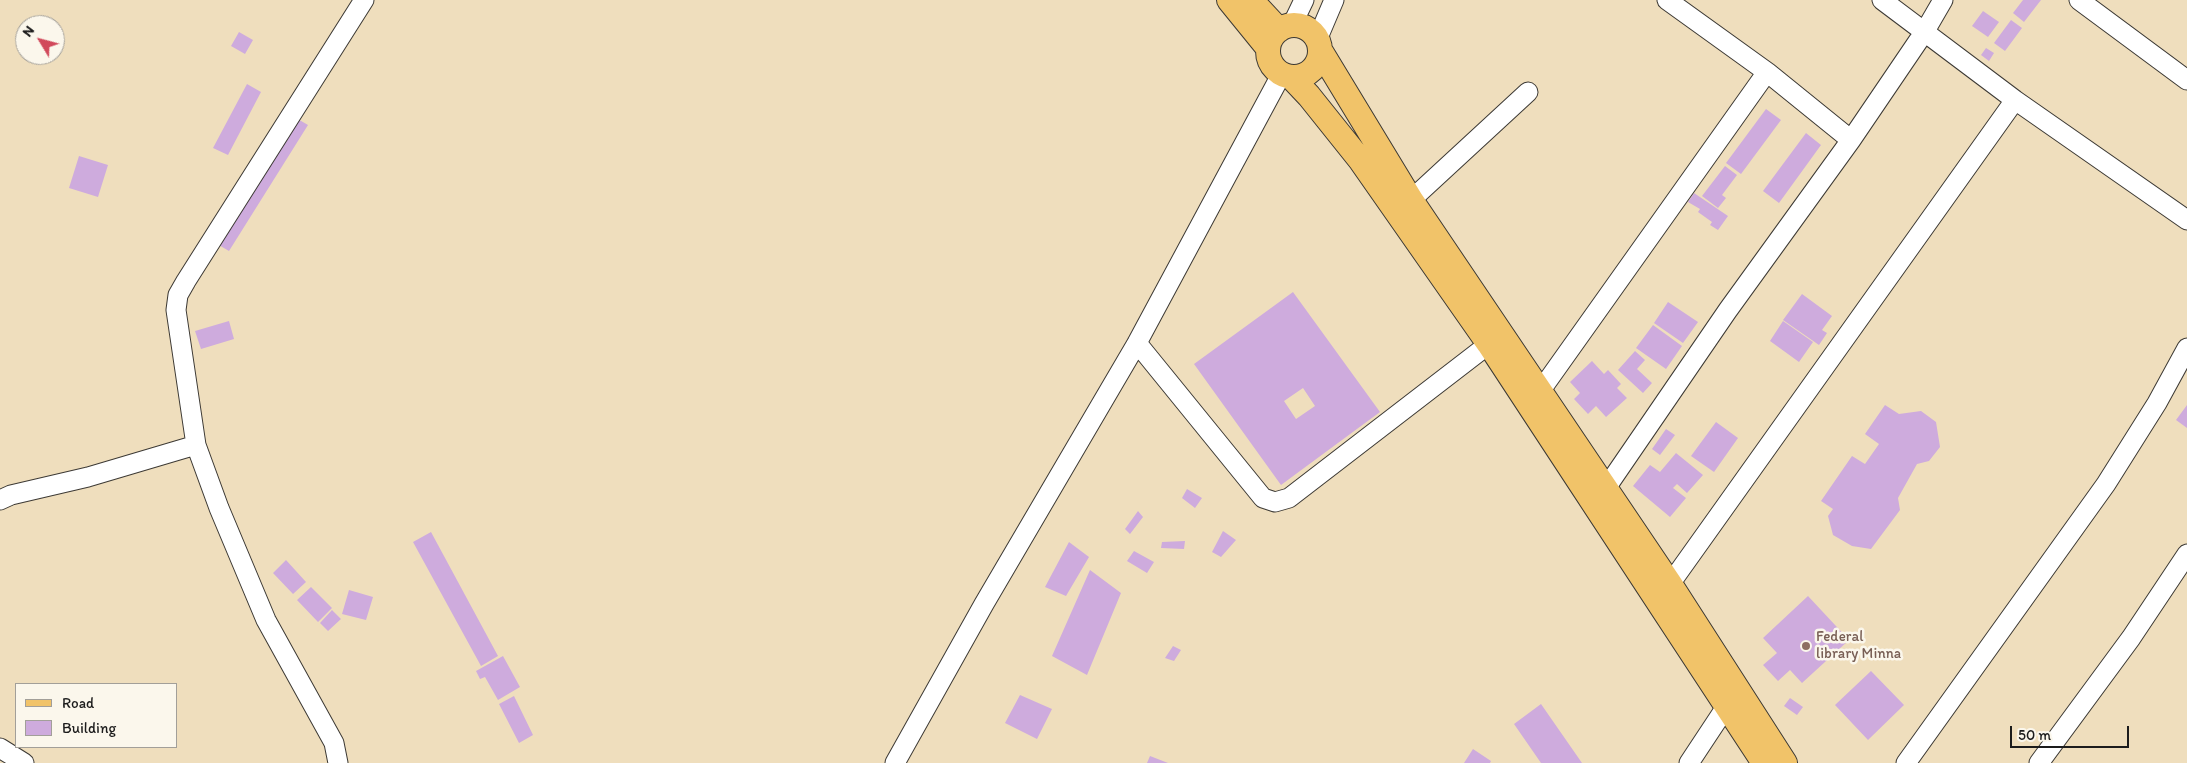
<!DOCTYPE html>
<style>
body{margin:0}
#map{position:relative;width:2187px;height:763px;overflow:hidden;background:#efdebd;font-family:Itim,sans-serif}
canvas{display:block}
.legend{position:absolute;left:15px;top:683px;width:162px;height:65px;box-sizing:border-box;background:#fbf7ec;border:1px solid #a29f99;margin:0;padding:6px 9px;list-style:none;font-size:15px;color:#1c1c1c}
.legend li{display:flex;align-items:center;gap:10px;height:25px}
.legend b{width:25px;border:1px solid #a29f99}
.north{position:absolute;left:15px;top:15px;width:50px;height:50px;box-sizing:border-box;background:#fbf7ec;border:1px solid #a29f99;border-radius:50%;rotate:307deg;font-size:14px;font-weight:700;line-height:20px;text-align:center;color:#1c1c1c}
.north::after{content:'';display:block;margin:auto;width:18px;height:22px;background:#d1495b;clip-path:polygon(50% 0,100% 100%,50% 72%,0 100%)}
.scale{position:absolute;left:2010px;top:726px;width:119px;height:22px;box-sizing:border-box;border:2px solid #1c1c1c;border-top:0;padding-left:6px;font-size:15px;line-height:18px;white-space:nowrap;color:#1c1c1c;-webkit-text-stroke:4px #fbf7ec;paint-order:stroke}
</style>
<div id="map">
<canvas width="2187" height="763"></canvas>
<ul class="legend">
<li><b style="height:6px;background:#f1c369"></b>Road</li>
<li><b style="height:14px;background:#ceabdd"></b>Building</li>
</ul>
<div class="north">N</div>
<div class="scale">50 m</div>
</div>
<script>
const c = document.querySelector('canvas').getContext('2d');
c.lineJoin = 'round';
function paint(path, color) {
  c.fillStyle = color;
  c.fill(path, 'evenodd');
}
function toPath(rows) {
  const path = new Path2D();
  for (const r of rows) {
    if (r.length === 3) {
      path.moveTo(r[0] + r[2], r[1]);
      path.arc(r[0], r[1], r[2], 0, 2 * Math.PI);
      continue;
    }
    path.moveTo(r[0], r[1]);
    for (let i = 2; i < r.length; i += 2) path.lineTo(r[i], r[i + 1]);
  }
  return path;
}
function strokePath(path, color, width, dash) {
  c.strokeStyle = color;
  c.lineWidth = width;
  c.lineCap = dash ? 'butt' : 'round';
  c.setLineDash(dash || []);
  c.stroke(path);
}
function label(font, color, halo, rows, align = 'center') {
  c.font = font + ' Itim,sans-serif';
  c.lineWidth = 5;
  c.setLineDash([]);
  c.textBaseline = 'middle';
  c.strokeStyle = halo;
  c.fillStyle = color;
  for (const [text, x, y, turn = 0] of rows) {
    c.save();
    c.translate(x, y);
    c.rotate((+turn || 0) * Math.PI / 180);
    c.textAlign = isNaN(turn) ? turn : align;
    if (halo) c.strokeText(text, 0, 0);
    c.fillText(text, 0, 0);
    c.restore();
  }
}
paint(toPath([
 [2023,0,2041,0,2024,22,2013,13],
 [1983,11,1999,22,1988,37,1972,26],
 [2011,20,2022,28,2005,51,1994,43],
 [239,32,253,40,245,54,231,46],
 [1986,48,1994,53,1989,61,1981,55],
 [247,84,261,92,228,155,213,148],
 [1766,109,1781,120,1741,174,1726,163],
 [296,118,308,125,229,251,217,244],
 [1806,133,1821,145,1779,203,1763,191],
 [79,156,108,165,98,197,69,188],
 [1725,166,1737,175,1722,195,1726,198,1718,208,1702,196],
 [1694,193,1728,216,1718,230,1710,225,1712,222,1698,212,1700,209,1688,202],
 [1293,292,1380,412,1281,485,1194,364],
 [1303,388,1315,406,1296,419,1284,401],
 [1802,294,1832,316,1822,330,1827,333,1819,345,1783,320],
 [1668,302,1698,322,1683,343,1654,323],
 [229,321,234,339,201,349,195,331],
 [1783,321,1813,342,1799,362,1770,341],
 [1653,325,1682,346,1666,369,1636,348],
 [1635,351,1645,360,1637,369,1652,383,1643,393,1618,370],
 [1592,361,1604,374,1608,370,1621,384,1617,388,1627,398,1606,417,1596,406,1588,414,1574,399,1580,393,1570,382],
 [1885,405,1899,414,1921,411,1936,422,1940,447,1929,461,1917,464,1898,498,1900,510,1871,549,1852,546,1833,535,1828,516,1833,509,1821,501,1852,456,1865,464,1879,444,1865,434],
 [2187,405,2187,428,2176,420],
 [1716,422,1738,438,1714,472,1691,456],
 [1666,429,1675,435,1660,455,1652,449],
 [1676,453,1703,475,1687,493,1677,484,1673,488,1686,498,1670,517,1633,486,1650,465,1660,472],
 [1187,489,1202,498,1195,508,1182,498],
 [1138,511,1143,517,1130,534,1125,529],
 [1223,531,1236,540,1221,557,1212,552],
 [431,532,498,656,481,666,413,542],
 [1185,541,1184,549,1161,548,1162,542],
 [1069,542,1089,557,1066,596,1045,587],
 [1134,551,1154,562,1147,573,1127,561],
 [286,560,306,582,293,594,273,573],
 [1090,570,1121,593,1087,675,1052,656],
 [311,587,332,608,318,622,297,600],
 [349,590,373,597,366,620,342,614],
 [1808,596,1849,640,1802,683,1790,670,1778,681,1763,665,1777,653,1763,638],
 [332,610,341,619,328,631,320,623],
 [1173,646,1181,650,1174,661,1165,658],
 [503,656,520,687,498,700,485,677,480,679,476,671],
 [1871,671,1904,705,1868,740,1835,705],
 [1020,695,1052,709,1037,739,1005,723],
 [514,696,533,735,519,743,499,704],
 [1790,698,1803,707,1797,715,1784,706],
 [1541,704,1582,763,1541,763,1514,724],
 [1473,749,1491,761,1490,763,1464,763],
 [1150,756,1168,763,1147,763]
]), '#ceabdd');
const minor = toPath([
 [1667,0,1767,72,1851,140],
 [1882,0,2015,100,2187,220],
 [2079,0,2187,80],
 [1292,25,1304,0],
 [1317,40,1334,0],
 [1411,200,1528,92],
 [1137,343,1263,498,1275,502,1289,498,1489,344],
 [1541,390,1767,72],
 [1606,488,1728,310,1851,140,1925,31,1943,0],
 [0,500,11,495,88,477,196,445],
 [1670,584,2015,100],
 [0,748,24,763],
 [338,763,334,743,266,620,219,508,196,445,176,310,178,295,186,281,364,0],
 [895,763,984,604,1137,343,1281,75],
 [1689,763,1726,707],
 [1906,763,2106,484,2157,403,2187,348],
 [2039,763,2131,638,2187,554]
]);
const major = toPath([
 [1229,0,1268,48],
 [1251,0,1279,30],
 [1294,51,26],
 [1320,50,1411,200,1670,584,1785,763],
 [1292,78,1309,96,1361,161,1489,344,1764,763]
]);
strokePath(minor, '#3c3934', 21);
strokePath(major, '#3c3934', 26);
strokePath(minor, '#fff', 19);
strokePath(major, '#f1c369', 24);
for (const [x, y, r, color] of [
 [1806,646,5,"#8d6e63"]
]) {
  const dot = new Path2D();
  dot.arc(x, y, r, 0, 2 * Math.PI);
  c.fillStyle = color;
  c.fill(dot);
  strokePath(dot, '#fbf7ec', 2);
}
label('15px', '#785e54', '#fbf7ec', [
 ["Federal",1816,637],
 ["library Minna",1816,654]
], 'left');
</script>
